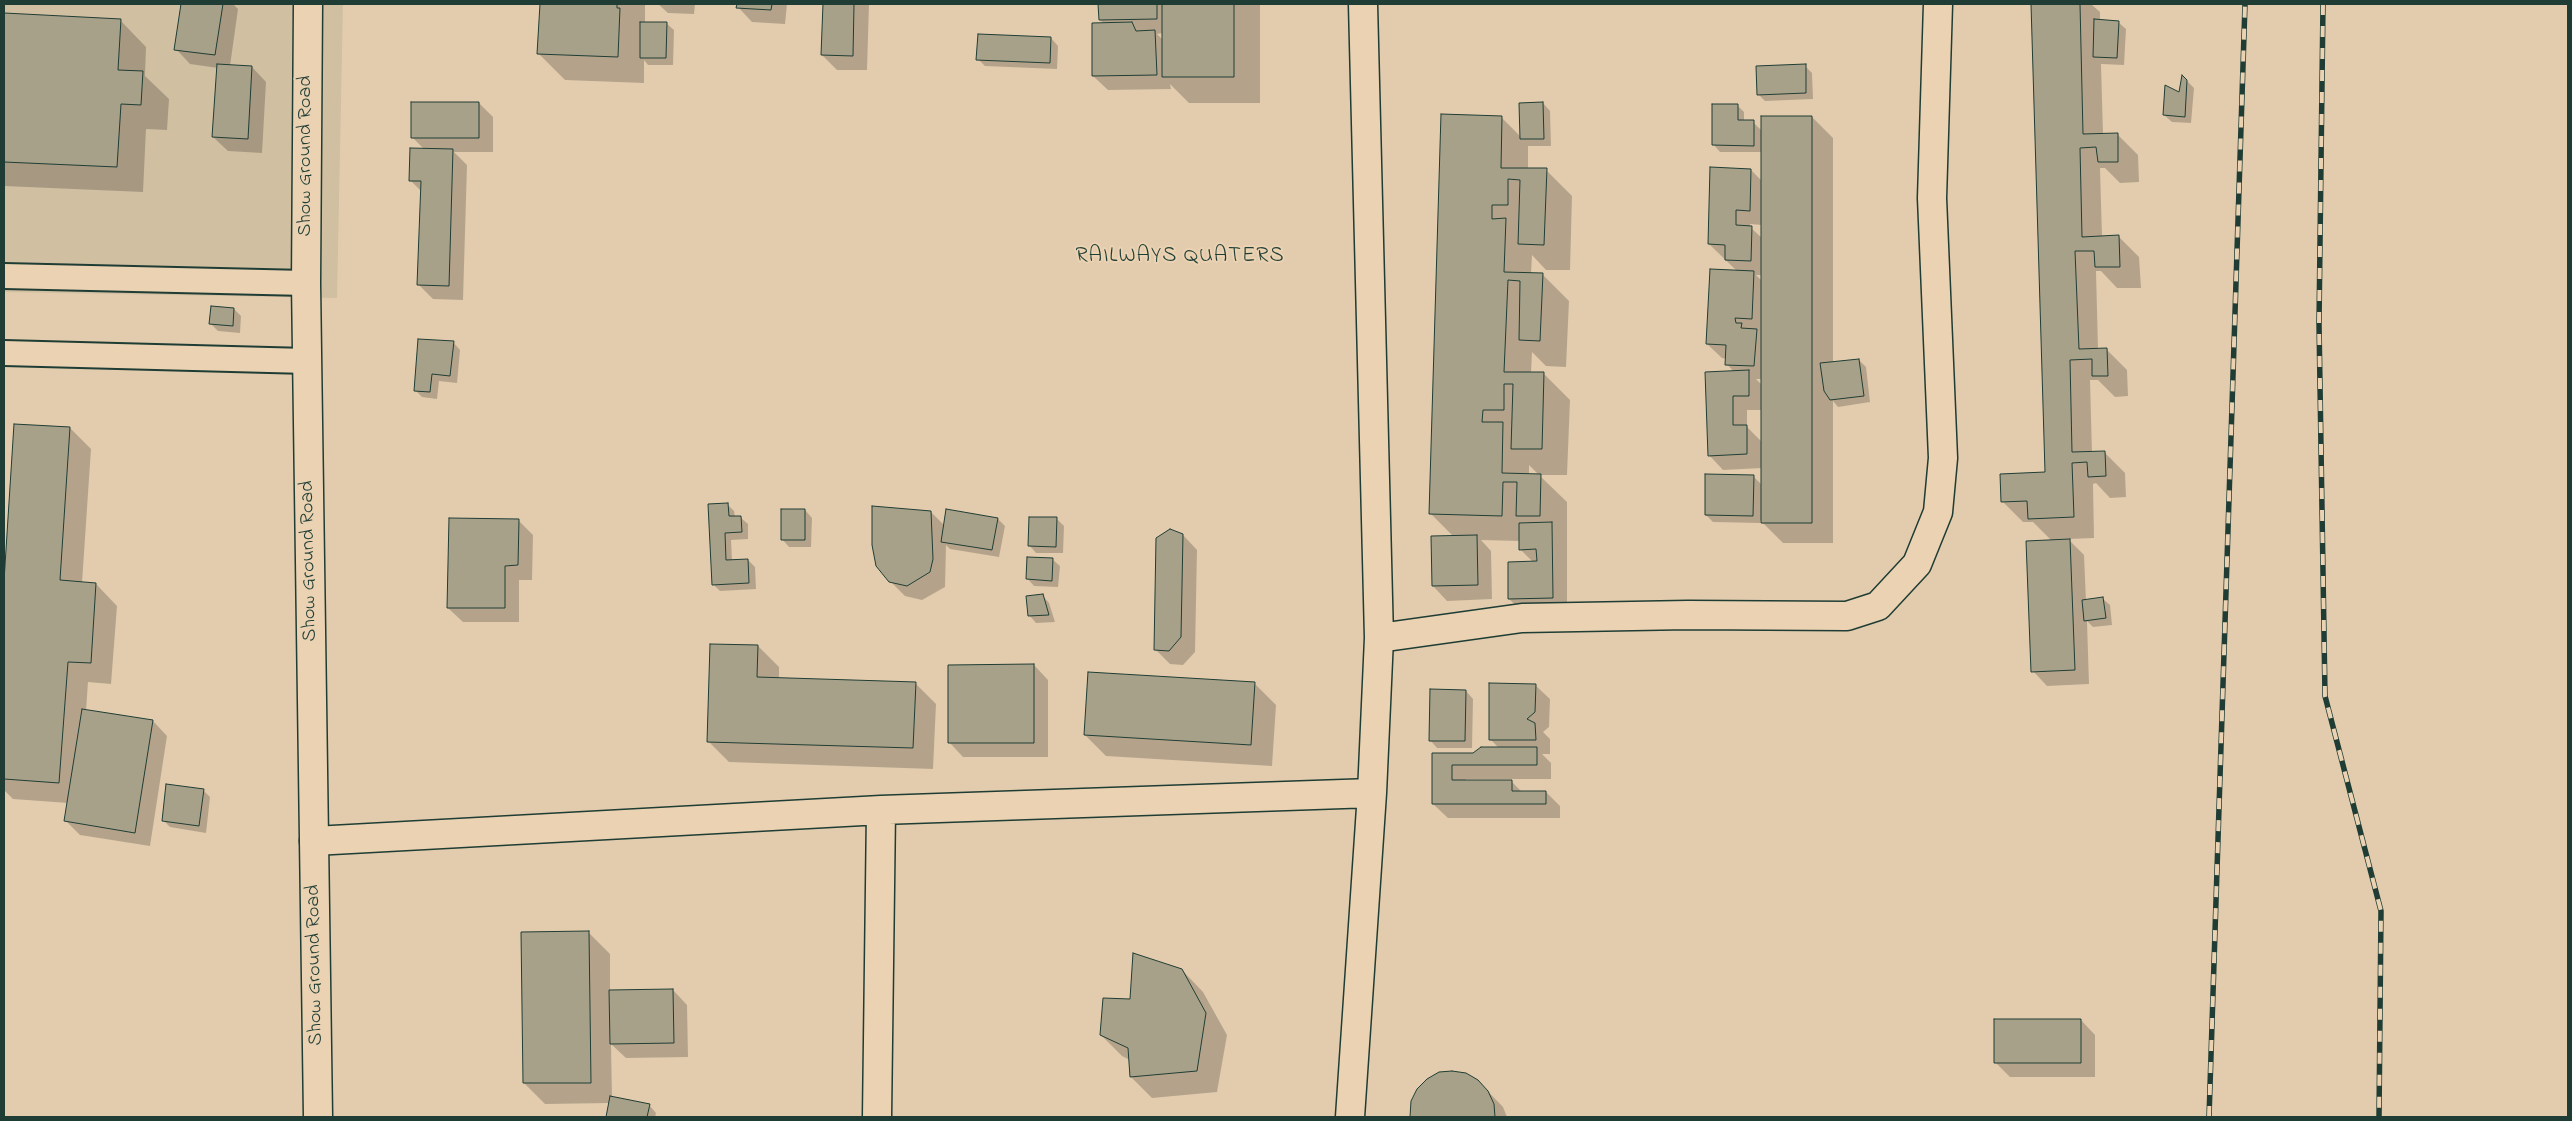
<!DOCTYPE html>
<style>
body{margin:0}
#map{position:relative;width:2572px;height:1121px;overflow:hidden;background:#e2ccad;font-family:"Indie Flower",sans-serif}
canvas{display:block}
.frame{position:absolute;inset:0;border:5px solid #1f3d34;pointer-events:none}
</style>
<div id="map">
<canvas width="2572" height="1121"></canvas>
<div class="frame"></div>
</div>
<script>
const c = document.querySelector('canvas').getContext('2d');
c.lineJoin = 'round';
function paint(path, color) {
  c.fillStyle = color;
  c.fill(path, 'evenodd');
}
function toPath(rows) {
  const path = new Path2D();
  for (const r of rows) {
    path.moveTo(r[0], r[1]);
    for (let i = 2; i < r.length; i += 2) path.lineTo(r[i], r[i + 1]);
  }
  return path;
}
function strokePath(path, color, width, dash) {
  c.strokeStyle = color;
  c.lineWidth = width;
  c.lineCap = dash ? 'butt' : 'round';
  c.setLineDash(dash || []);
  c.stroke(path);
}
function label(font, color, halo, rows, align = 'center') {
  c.font = font + ' "Indie Flower",sans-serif';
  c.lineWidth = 4;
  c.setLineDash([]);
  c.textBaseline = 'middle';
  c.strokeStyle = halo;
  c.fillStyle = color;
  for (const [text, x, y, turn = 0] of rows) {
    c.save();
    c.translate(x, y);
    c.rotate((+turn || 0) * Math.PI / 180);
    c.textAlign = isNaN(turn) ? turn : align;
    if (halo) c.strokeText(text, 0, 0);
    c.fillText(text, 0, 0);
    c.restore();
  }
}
paint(toPath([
 [4,4,343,4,337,298,4,292]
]), '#d1bfa2');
paint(toPath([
 [182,4,233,4,238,9,230,66,252,67,266,82,262,153,228,151,213,137,218,68,190,64,176,49],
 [541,4,645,4,645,23,666,23,674,30,673,65,648,65,644,60,644,83,565,80,539,54],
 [658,4,695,4,694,14,668,13],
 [738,4,787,4,785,24,752,22,738,7],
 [824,4,869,4,867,70,837,70,822,55],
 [1100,4,1260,4,1260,103,1189,103,1170,84,1171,89,1108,90,1093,76,1104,24,1100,20],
 [1163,33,1163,40,1157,34],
 [2032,4,2091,4,2100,12,2100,21,2118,22,2126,29,2124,65,2101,64,2103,134,2117,134,2138,155,2139,182,2120,183,2105,168,2100,168,2102,237,2118,236,2139,257,2141,288,2117,288,2101,271,2096,271,2098,349,2106,349,2127,370,2128,396,2115,397,2098,380,2090,380,2092,453,2104,452,2125,473,2126,497,2110,498,2096,483,2093,484,2094,538,2068,539,2084,555,2086,601,2102,598,2110,605,2112,625,2093,627,2087,621,2089,684,2047,686,2033,671,2052,541,2033,522,2023,522,2002,501,2046,474],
 [4,15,120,20,146,47,145,76,169,99,167,130,146,129,143,192,4,186],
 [1051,38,1058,46,1057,69,985,66,978,59],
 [1805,66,1812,73,1813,99,1765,101,1758,94],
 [2183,77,2194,88,2191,123,2172,122,2164,115,2180,94],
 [479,103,493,117,493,152,454,152,467,165,463,300,433,299,419,285,422,192,410,180,425,150,413,138],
 [1543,103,1550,111,1551,146,1528,146,1528,169,1546,170,1572,196,1570,270,1546,270,1532,255,1531,274,1542,274,1569,301,1566,367,1546,366,1532,352,1531,373,1544,374,1570,400,1567,475,1539,475,1567,502,1567,613,1524,613,1509,599,1534,563,1520,549,1520,541,1481,540,1491,551,1492,599,1447,601,1433,586,1454,537,1430,513,1502,118,1521,137],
 [1529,465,1539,475,1529,475],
 [1737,105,1744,112,1744,121,1753,122,1762,131,1812,117,1833,138,1833,363,1859,360,1866,367,1870,402,1838,407,1833,401,1833,543,1783,543,1760,520,1760,523,1713,522,1706,515,1753,476,1762,485,1762,468,1723,470,1709,455,1734,372,1727,364,1727,359,1722,358,1707,344,1738,272,1709,244,1751,170,1762,181,1762,152,1720,152,1713,144],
 [1750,224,1762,225,1762,238,1750,227],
 [1756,275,1762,275,1762,281],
 [1756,379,1762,379,1762,385],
 [1747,410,1762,410,1762,442,1747,427],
 [234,309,241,316,240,333,218,331,211,324],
 [453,342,460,350,457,383,439,381,437,399,422,397,415,390],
 [16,425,70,428,91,449,82,583,96,584,117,606,111,684,88,682,86,711,153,721,167,736,150,846,80,835,66,821,68,803,13,799,4,790,4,599],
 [727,504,734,511,735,517,740,517,748,524,748,539,731,540,732,561,748,560,755,567,756,589,720,591,713,584],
 [805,510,812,518,811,547,789,547,782,539],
 [931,512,945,526,998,519,1005,526,999,557,950,549,946,545,945,587,922,600,905,596,890,581],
 [1057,519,1064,526,1063,553,1036,553,1029,545],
 [518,520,533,535,532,580,519,580,519,622,463,622,448,608],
 [1183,535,1197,550,1195,652,1183,665,1170,664,1155,649],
 [1052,559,1060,566,1058,587,1034,586,1027,578],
 [1042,595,1049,603,1055,622,1036,623,1029,615],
 [758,646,779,667,779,679,915,683,936,704,933,769,729,762,708,741],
 [1034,665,1048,680,1048,757,963,757,949,742],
 [1089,674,1255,684,1276,705,1272,766,1106,756,1085,735],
 [1535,685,1550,699,1549,727,1543,732,1550,739,1550,754,1542,754,1551,763,1551,779,1466,779,1466,781,1511,781,1522,792,1546,792,1560,806,1560,818,1448,818,1433,804,1434,754,1474,754,1499,748,1490,739],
 [1466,691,1473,699,1472,748,1437,748,1430,740],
 [203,790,210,797,206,833,170,827,163,820],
 [589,933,610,954,610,991,673,990,687,1005,688,1057,626,1058,611,1044,612,1098,649,1105,656,1113,655,1117,607,1117,610,1103,545,1104,524,1083],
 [1182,970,1203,992,1227,1035,1217,1092,1152,1098,1131,1077,1130,1060,1122,1056,1101,1035,1131,1001],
 [2081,1020,2095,1035,2095,1077,2010,1077,1995,1062],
 [1478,1081,1503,1107,1507,1117,1411,1117,1410,1115]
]), '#0003');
const building = toPath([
 [181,4,223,4,215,55,174,50,181,4],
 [540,4,617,4,617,8,620,8,618,57,537,54,540,4],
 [737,4,772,4,771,10,736,8,737,4],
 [823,4,854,4,853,56,821,55,823,4],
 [1098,4,1157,4,1157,19,1099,20,1098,4],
 [1162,4,1234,4,1234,77,1162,77,1162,4],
 [2031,4,2080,4,2083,134,2118,133,2118,162,2098,162,2096,147,2080,148,2082,237,2119,235,2120,267,2095,267,2094,251,2075,251,2079,349,2107,348,2108,376,2092,376,2092,359,2070,360,2072,452,2105,451,2106,476,2088,477,2087,462,2072,463,2074,517,2028,519,2027,501,2001,502,2000,474,2045,472,2031,4],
 [4,13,121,19,118,70,143,71,141,105,121,104,117,167,4,162,4,13],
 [2094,19,2119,21,2117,58,2093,57,2094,19],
 [640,22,667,22,666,58,640,58,640,22],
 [1132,22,1136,31,1155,30,1157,75,1092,76,1092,23,1132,22],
 [978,34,1051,37,1050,63,976,60,978,34],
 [217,64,252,66,248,139,212,137,217,64],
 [1806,64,1806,93,1757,95,1756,66,1806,64],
 [2182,75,2187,80,2185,117,2163,115,2165,85,2179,92,2182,75],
 [411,102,479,102,479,138,411,138,411,102],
 [1543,102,1544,139,1520,139,1519,103,1543,102],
 [1712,104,1738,104,1738,120,1754,120,1754,146,1712,145,1712,104],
 [1441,114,1502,116,1501,168,1547,168,1544,245,1518,244,1520,180,1508,179,1508,205,1492,205,1492,219,1506,218,1504,272,1543,273,1540,341,1519,340,1520,281,1508,280,1504,372,1544,372,1542,449,1511,449,1513,384,1504,384,1504,410,1483,410,1482,422,1503,422,1502,473,1541,474,1540,516,1516,516,1517,482,1503,482,1502,516,1429,514,1441,114],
 [1761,116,1812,116,1812,523,1761,523,1761,116],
 [410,148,453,149,449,286,417,285,421,181,409,181,410,148],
 [1710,167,1751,169,1750,211,1736,210,1736,225,1752,226,1751,261,1725,260,1725,245,1708,244,1710,167],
 [1710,269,1754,271,1752,319,1735,318,1736,323,1742,323,1741,328,1757,329,1754,366,1725,365,1726,345,1706,344,1710,269],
 [211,306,234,308,233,326,209,324,211,306],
 [418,339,454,341,450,376,432,374,430,392,414,391,418,339],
 [1859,359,1864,396,1830,400,1824,391,1820,363,1859,359],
 [1749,370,1749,396,1733,396,1733,425,1747,425,1747,454,1708,456,1705,372,1749,370],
 [14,424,70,427,60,580,96,583,91,663,68,662,59,783,4,779,4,581,14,424],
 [1705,474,1754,475,1753,516,1705,515,1705,474],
 [728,503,729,516,741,516,742,532,725,533,726,560,748,559,749,583,712,585,708,504,728,503],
 [872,506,931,511,933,559,930,572,907,586,889,582,876,566,872,545,872,506],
 [781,509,805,509,805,540,781,540,781,509],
 [946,509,998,518,992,550,941,542,946,509],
 [1029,517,1057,517,1056,547,1028,546,1029,517],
 [449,518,519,519,518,565,505,566,505,608,447,608,449,518],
 [1552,522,1553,598,1508,599,1508,562,1537,561,1536,549,1519,550,1519,523,1552,522],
 [1170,529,1183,534,1181,637,1169,651,1154,650,1156,538,1170,529],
 [1477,535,1478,585,1432,586,1431,536,1477,535],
 [2070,539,2075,670,2031,672,2026,541,2070,539],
 [1027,557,1053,558,1052,581,1026,579,1027,557],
 [1043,594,1049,615,1028,616,1026,596,1043,594],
 [2103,597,2106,618,2084,621,2082,600,2103,597],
 [710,644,758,645,757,677,916,682,913,748,707,742,710,644],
 [1034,664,1034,743,948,743,948,665,1034,664],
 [1088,672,1255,682,1251,745,1084,735,1088,672],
 [1489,683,1536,684,1535,712,1527,719,1535,723,1536,740,1489,740,1489,683],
 [1430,689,1466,690,1465,741,1429,741,1430,689],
 [82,709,153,720,135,833,64,821,82,709],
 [1481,747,1537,747,1537,765,1452,765,1452,780,1512,780,1512,791,1546,791,1546,804,1432,804,1432,753,1473,753,1481,747],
 [166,784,204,789,199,826,162,821,166,784],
 [589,931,591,1083,523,1083,521,932,589,931],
 [1133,953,1182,969,1206,1013,1197,1071,1130,1077,1128,1048,1100,1035,1103,998,1130,999,1133,953],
 [673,989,674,1043,610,1044,609,990,673,989],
 [1994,1019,2081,1019,2081,1063,1994,1063,1994,1019],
 [1452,1071,1466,1073,1478,1080,1488,1091,1494,1104,1495,1117,1410,1117,1411,1101,1417,1089,1427,1079,1439,1072,1452,1071],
 [610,1096,650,1104,647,1117,606,1117,610,1096]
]);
paint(building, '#a8a18a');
strokePath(building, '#1f3d34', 1);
const service = toPath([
 [4,276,306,283],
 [4,353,307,361]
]);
const minor = toPath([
 [1363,4,1379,638],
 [314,841,881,810,1372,793],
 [877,1117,881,810],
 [1350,1117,1372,793,1379,638,1522,618,1688,615,1847,616,1878,606,1917,564,1938,512,1943,458,1932,198,1938,4]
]);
const secondary = toPath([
 [308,4,306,283,318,1117]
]);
strokePath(service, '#1f3d34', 28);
strokePath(minor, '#1f3d34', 31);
strokePath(secondary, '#1f3d34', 31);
strokePath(service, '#ead2b2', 24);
strokePath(minor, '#ead2b2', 28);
strokePath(secondary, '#ead2b2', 28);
const rail = toPath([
 [2323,4,2319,323,2325,696,2381,911,2379,1117],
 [2209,1117,2245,4]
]);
strokePath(rail, '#1f3d34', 5.5);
strokePath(rail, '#ead2b2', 4, [11]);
label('20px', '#1f3d34', '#ead2b2', [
 ["Show Ground Road",307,156,-90],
 ["Show Ground Road",310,561,-91],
 ["Show Ground Road",316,965,-91]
]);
c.letterSpacing = '1px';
label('22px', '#1f3d34', '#ead2b2', [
 ["RAILWAYS QUATERS",1180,257]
]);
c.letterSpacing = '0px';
</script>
